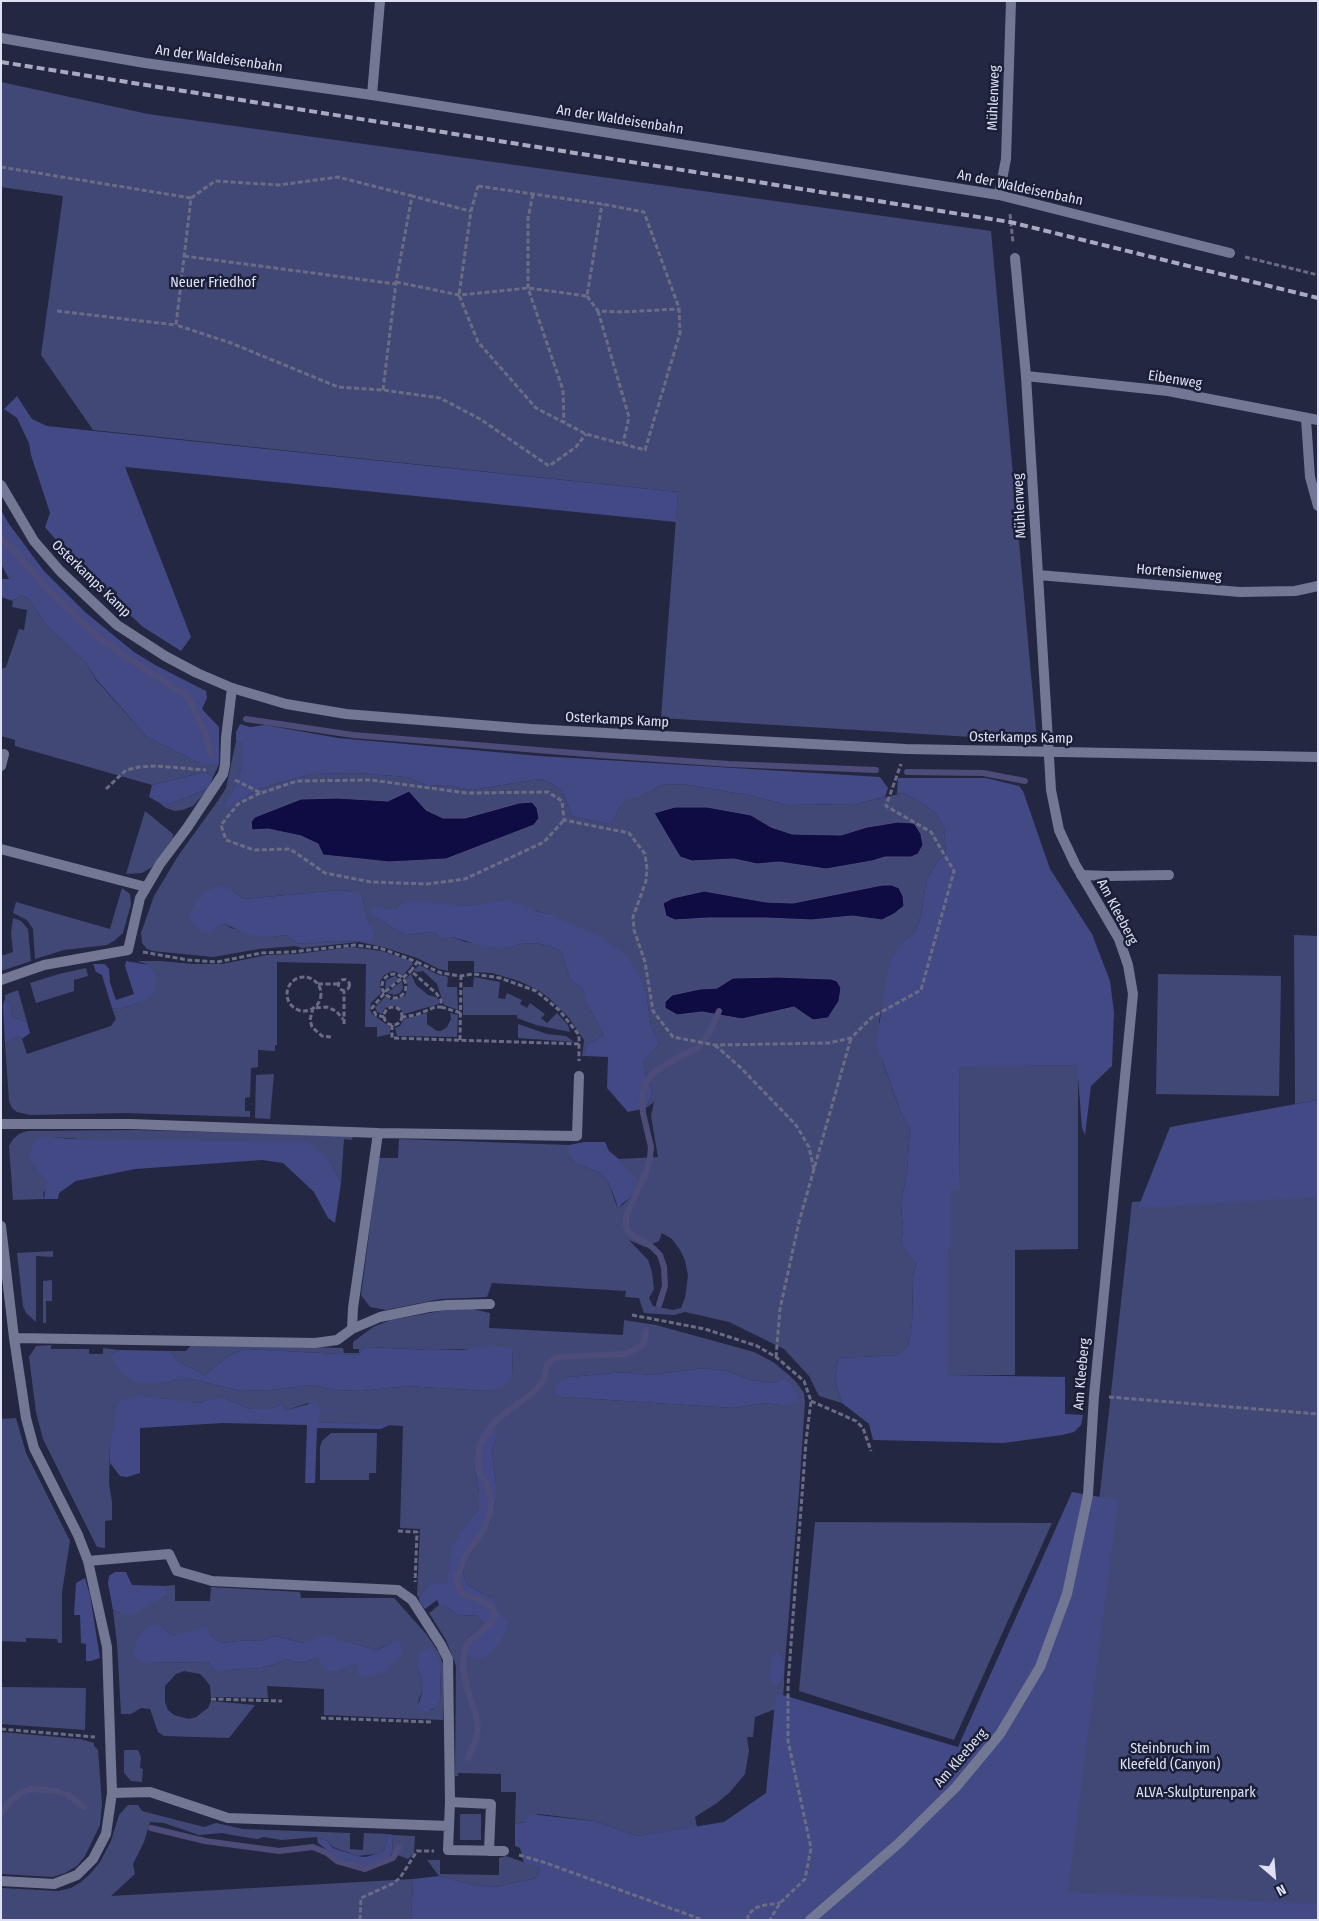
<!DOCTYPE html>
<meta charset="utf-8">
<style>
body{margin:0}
#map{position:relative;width:1319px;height:1921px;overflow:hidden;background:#242742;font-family:"Fira Sans Condensed",sans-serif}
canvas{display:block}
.frame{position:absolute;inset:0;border:2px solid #dfe2f4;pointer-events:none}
.north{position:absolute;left:1249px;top:1851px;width:50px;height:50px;-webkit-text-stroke:4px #1a1e37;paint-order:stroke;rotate:153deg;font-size:14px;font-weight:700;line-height:20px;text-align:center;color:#dfe2f4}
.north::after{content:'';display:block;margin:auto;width:18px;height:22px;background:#dfe2f4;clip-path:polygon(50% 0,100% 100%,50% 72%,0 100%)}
</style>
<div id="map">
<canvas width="1319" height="1921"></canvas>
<div class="frame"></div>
<div class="north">N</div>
</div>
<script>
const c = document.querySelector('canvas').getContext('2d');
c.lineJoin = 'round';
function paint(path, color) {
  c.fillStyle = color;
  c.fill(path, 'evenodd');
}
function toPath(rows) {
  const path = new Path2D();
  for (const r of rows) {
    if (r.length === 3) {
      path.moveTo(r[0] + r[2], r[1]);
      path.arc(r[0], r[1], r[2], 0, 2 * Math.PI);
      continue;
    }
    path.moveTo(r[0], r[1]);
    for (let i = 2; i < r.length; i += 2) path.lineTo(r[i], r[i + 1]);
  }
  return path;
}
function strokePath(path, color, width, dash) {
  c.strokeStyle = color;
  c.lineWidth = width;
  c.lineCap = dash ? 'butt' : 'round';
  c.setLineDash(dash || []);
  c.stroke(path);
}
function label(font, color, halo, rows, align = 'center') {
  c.font = font + ' "Fira Sans Condensed",sans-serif';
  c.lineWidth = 5;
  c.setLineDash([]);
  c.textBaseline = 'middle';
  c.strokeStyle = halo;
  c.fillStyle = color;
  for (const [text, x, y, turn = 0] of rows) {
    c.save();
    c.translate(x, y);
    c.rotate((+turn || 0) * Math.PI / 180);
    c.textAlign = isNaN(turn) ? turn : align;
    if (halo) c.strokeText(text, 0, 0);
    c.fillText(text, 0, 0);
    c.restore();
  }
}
paint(toPath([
 [1,82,148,114,991,231,1037,741,661,718,678,492,93,430,41,355,63,196,1,187],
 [21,595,29,599,46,625,86,663,96,680,147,737,201,764,219,764,213,777,205,772,152,785,15,746,15,740,1,736,1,669,6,667,19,629,24,630,27,610,12,607,13,601],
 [236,741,242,744,242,767,233,791,226,805,226,808,258,789,312,774,357,773,406,777,429,786,445,785,472,790,539,779,551,783,562,791,572,816,608,824,613,821,620,807,627,797,640,797,662,785,682,784,748,795,787,805,856,804,903,793,925,805,936,814,944,827,946,853,936,863,926,882,921,915,915,932,902,942,886,989,879,1021,882,1061,901,1112,910,1129,907,1172,901,1204,903,1229,901,1244,916,1261,913,1278,912,1324,908,1346,897,1355,838,1358,835,1381,842,1403,819,1396,809,1376,784,1349,729,1322,685,1312,674,1315,644,1313,639,1298,625,1297,626,1291,492,1283,487,1297,440,1299,386,1310,370,1307,361,1295,379,1158,398,1158,399,1139,569,1145,569,1155,575,1164,599,1172,608,1182,618,1209,631,1197,627,1170,619,1159,658,1157,651,1116,654,1102,646,1108,653,1092,646,1075,643,1062,660,1044,651,1026,647,997,549,914,535,911,486,904,467,906,402,903,395,909,373,916,405,935,434,932,439,937,453,937,466,942,511,948,520,944,535,943,550,946,561,951,570,979,585,992,585,1001,604,1035,586,1045,585,1056,582,1056,584,1040,569,1018,549,998,538,990,519,981,492,973,474,972,474,961,448,961,448,971,439,969,417,958,383,947,359,942,302,948,295,946,259,949,213,957,152,951,147,949,142,943,141,933,154,896,178,856,217,802,226,788],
 [232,890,244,899,339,890,350,891,362,896,367,918,375,934,370,942,329,941,307,944,297,943,286,935,273,937,231,928,225,924,217,927],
 [662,1233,672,1239,680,1250,685,1260,688,1276,685,1298,681,1308,673,1310,653,1306,649,1298,654,1289,652,1272,648,1260,629,1240,645,1247,659,1241],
 [209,788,193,806,183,810,175,811,166,808,158,802,170,804],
 [145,811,173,834,173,838,152,867,142,873,126,874],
 [122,888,130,894,131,904,123,933,114,941,107,945,64,950,35,959,33,929,27,920,13,913,16,902,110,929],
 [13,918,21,921,28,929,31,961,1,971,1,956,13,952,11,933],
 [1294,935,1318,936,1318,1100,1295,1104],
 [352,947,382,951,411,961,413,964,403,975,393,971,384,975,380,981,381,993,371,1003,370,1010,372,1014,390,1027,390,1034,377,1037,377,1027,365,1027,366,964,277,962,277,1045,275,1045,275,1051,258,1050,258,1067,251,1068,250,1097,245,1098,245,1111,250,1111,250,1117,124,1113,30,1115,17,1112,12,1108,9,1101,5,1044,18,1036,22,1039,27,1054,111,1026,116,1019,112,1008,119,1009,139,1003,149,965,137,961,161,961,193,964,222,964,267,955,296,954],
 [419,965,439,975,446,976,448,978,447,987,457,987,458,1010,444,1005,437,984,423,971,416,972,414,970],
 [86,968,88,976,74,980,74,991,36,1003,30,983,59,974],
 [411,974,416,985,428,995,436,997,439,1000,439,1004,404,1014,400,1008,392,1005,384,1009,382,1014,377,1012,375,1007,385,997,391,1000,405,996,408,987,406,978],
 [1158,974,1281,976,1279,1096,1156,1094],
 [395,976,400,979,385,990,386,980],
 [474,977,500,982,498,998,505,999,507,993,522,1000,520,1004,527,1008,530,1003,545,1014,541,1018,547,1023,557,1013,568,1025,570,1032,536,1025,517,1018,517,1015,463,1015,463,987,473,987],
 [402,981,403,988,400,993,395,995,387,993],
 [18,990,27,1022,12,1017,11,1005,5,999,5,995],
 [427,1013,427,1024,437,1031,441,1031,447,1027,451,1019,450,1013,458,1015,457,1037,397,1036,395,1028,400,1026,404,1019],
 [518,1024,547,1034,566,1036,574,1042,518,1038],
 [1078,1065,1078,1249,1015,1250,1015,1375,948,1375,948,1250,951,1249,951,1189,960,1189,959,1066],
 [274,1074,270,1119,255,1118,256,1075],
 [135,1130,353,1136,352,1140,344,1139,341,1183,329,1159,53,1137,29,1160,49,1182,43,1194,44,1199,13,1200,9,1146,13,1139,19,1134,27,1131],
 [1318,1190,1318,1920,825,1920,907,1848,1099,1502,1132,1202],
 [53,1251,53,1257,36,1256,36,1322,26,1313,23,1306,17,1253],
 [52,1280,52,1301,46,1301,46,1323,43,1323,43,1281],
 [451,1309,472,1309,490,1313,489,1328,623,1335,624,1320,656,1325,754,1352,773,1362,789,1375,797,1383,804,1393,805,1402,799,1492,785,1661,779,1652,779,1685,784,1677,784,1686,781,1716,777,1711,773,1710,755,1717,753,1737,747,1737,749,1751,745,1774,730,1792,717,1803,695,1817,697,1827,637,1836,594,1821,564,1817,538,1814,526,1822,515,1824,516,1792,501,1792,501,1774,458,1773,458,1776,455,1776,456,1666,446,1640,429,1613,439,1605,443,1605,460,1616,476,1615,483,1622,480,1628,466,1639,477,1660,491,1598,468,1585,465,1579,463,1571,469,1556,490,1524,496,1500,496,1484,492,1451,497,1436,474,1465,479,1493,479,1508,466,1527,450,1562,446,1585,429,1584,419,1598,417,1595,420,1529,400,1528,403,1426,318,1422,308,1403,287,1410,281,1404,271,1409,250,1409,227,1399,209,1399,199,1403,181,1402,160,1398,110,1444,109,1483,112,1502,112,1520,105,1521,105,1548,97,1547,43,1439,36,1412,29,1357,36,1346,51,1345,51,1349,89,1349,89,1354,103,1354,103,1348,119,1350,111,1355,162,1383,187,1378,240,1391,271,1390,313,1385,335,1390,361,1391,407,1386,486,1391,512,1375,513,1348,429,1350,368,1347,362,1349,359,1355,246,1349,229,1355,205,1375,178,1361,170,1351,186,1351,192,1344,343,1348,344,1353,359,1353,359,1349,353,1349,353,1342,373,1327,391,1320],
 [705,1368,726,1371,752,1380,773,1383,785,1378,780,1405,765,1403,734,1408,562,1397,553,1394,559,1382,569,1377,625,1372,649,1375],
 [16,1418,26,1453,70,1541,62,1592,62,1643,58,1643,57,1639,26,1638,26,1642,1,1641,1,1419],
 [331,1433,377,1433,376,1473,369,1473,369,1480,320,1480,320,1447,322,1441],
 [815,1522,1052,1523,954,1740,799,1691],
 [175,1585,175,1601,210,1601,211,1587,300,1592,301,1598,394,1598,427,1635,439,1653,444,1666,443,1720,324,1715,324,1689,267,1686,268,1698,211,1697,210,1686,206,1680,200,1674,184,1671,176,1674,165,1686,165,1702,168,1710,174,1715,189,1719,196,1717,208,1708,211,1701,255,1705,229,1738,164,1736,158,1732,150,1709,141,1708,131,1714,121,1714,117,1643,113,1610,121,1613,166,1596,165,1586],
 [161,1626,173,1636,189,1633,210,1635,221,1643,248,1640,260,1641,275,1636,304,1643,352,1643,377,1650,390,1643,359,1662,339,1671,318,1658,298,1663,286,1659,276,1664,261,1668,228,1670,215,1670,208,1662,143,1663],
 [417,1666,441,1668,440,1700,432,1710,418,1702,423,1690,423,1683],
 [1,1687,86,1688,85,1730,1,1724],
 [1,1732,80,1739,94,1743,94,1746,98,1750,102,1804,100,1825,85,1856,77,1866,65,1873,53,1877,1,1874],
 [124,1750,138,1750,141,1757,140,1768,143,1769,142,1782,131,1781,124,1773],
 [128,1805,138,1805,142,1811,204,1827,216,1823,243,1829,350,1833,350,1849,363,1850,364,1833,388,1834,384,1851,376,1854,357,1856,333,1847,328,1841,317,1837,282,1840,264,1837,257,1839,237,1836,222,1833,199,1835,164,1823,150,1822,144,1842,133,1864,135,1874,111,1896,413,1879,411,1920,1,1920,1,1888,58,1891,71,1888,81,1882,90,1874,100,1862,111,1841,119,1815],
 [460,1814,481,1814,481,1840,460,1840],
 [393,1835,415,1836,414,1853,408,1859,392,1853],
 [506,1856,540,1868,537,1878,507,1884,496,1887,473,1885,439,1876,427,1860,440,1860,440,1874,499,1875,499,1858]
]), '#424876');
paint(toPath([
 [17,396,32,419,47,426,678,492,676,522,125,467,191,637,181,651,143,627,76,564,45,527,50,513,31,455,29,443,17,418,4,409],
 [1,510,9,524,44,571,85,612,134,652,157,666,206,691,207,698,202,709,219,727,219,764,201,764,147,737,96,679,86,663,46,625,29,599,21,595,13,601,1,597,1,579,9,579,1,564],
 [240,724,250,727,265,725,338,738,540,756,880,777,888,788,885,797,856,804,787,805,748,795,682,784,662,785,640,797,627,798,620,807,613,821,608,824,572,816,562,791,551,783,539,779,472,790,445,785,429,786,406,777,357,773,312,774,258,789,226,809,225,805,233,791,242,767,242,744,236,741,236,732],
 [205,772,213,777,209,788,170,804,158,802,149,797,152,785],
 [898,778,986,778,1019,786,1023,791,1050,869,1092,934,1110,981,1114,1012,1112,1066,1091,1086,1085,1135,1082,1128,1077,1065,959,1067,960,1189,951,1190,951,1249,948,1250,948,1375,1065,1377,1065,1414,1083,1415,1081,1425,1074,1432,1062,1435,1004,1443,873,1440,869,1424,842,1403,835,1381,838,1358,897,1355,908,1346,912,1324,913,1278,916,1262,901,1244,903,1229,901,1204,907,1172,910,1129,901,1112,876,1044,889,964,902,942,915,932,921,915,926,882,936,863,946,853,944,827,936,814,925,805,903,793,897,794],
 [221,886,232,890,244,899,339,890,356,892,362,896,367,918,375,933,373,940,370,942,329,941,307,944,297,943,286,935,273,937,249,935,225,924,217,927,213,931,205,933,194,926,189,915,197,900,211,889],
 [508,900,535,911,549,914,603,938,627,957,639,974,647,997,651,1026,660,1044,643,1062,646,1075,653,1092,646,1108,628,1112,607,1088,608,1057,585,1056,586,1045,604,1035,585,1001,585,992,570,979,561,951,550,946,535,943,520,944,511,948,485,947,453,937,439,937,434,932,405,935,373,916,370,908,395,909,402,903,412,901,467,906],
 [126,961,149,965,157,979,155,991,153,995,139,1003,119,1009,112,1008,102,975,96,972,93,964,105,964,109,969,110,983,116,1000,134,994,125,966],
 [5,999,11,1005,12,1017,27,1022,30,1033,22,1039,18,1036,5,1044,3,1005],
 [1318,1100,1318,1197,1138,1208,1170,1127],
 [53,1137,70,1139,307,1142,329,1159,341,1183,335,1223,328,1218,314,1192,283,1163,262,1160,135,1169,76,1181,59,1193,58,1199,44,1199,46,1184,48,1182,29,1160,32,1145,39,1138],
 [584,1142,605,1142,609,1151,619,1159,637,1181,631,1197,622,1204,618,1210,616,1201,608,1182,599,1172,575,1164,569,1155,569,1145],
 [493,1346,513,1348,512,1375,508,1382,501,1387,486,1391,407,1386,361,1391,335,1390,313,1385,271,1390,240,1391,187,1378,162,1383,136,1382,120,1373,111,1355,119,1350,170,1351,178,1361,205,1375,229,1355,246,1349,359,1355,362,1349,367,1347,429,1350,461,1350],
 [705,1368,726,1371,752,1380,773,1383,785,1378,799,1396,799,1402,780,1405,765,1403,734,1408,562,1397,553,1394,558,1382,569,1377,625,1372,649,1375],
 [142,1396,199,1403,209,1399,227,1399,250,1409,271,1409,281,1404,287,1410,316,1402,321,1411,318,1422,389,1425,381,1429,317,1428,315,1483,305,1483,307,1425,223,1423,140,1428,140,1473,127,1477,120,1476,110,1463,110,1444,118,1404,124,1399],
 [486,1426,494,1428,497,1436,492,1451,496,1484,496,1500,490,1524,469,1556,463,1571,465,1579,468,1585,491,1598,508,1624,502,1639,489,1654,478,1660,461,1650,466,1639,480,1628,483,1622,476,1615,460,1616,443,1605,439,1605,437,1600,425,1609,420,1603,419,1598,429,1584,446,1584,452,1546,479,1508,479,1493,474,1465,478,1439],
 [1072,1492,1118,1500,1068,1892,1318,1904,1318,1920,411,1920,413,1879,439,1876,473,1885,496,1887,507,1884,537,1878,540,1868,524,1863,520,1848,515,1846,515,1824,526,1822,529,1814,594,1821,637,1836,724,1822,766,1793,776,1693,958,1747],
 [115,1572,126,1572,132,1585,165,1586,167,1595,134,1613,128,1615,121,1613,113,1610,108,1583,109,1576],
 [85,1578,90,1595,100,1658,91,1661,86,1661,86,1644,81,1643,80,1615,74,1615,76,1583],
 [152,1625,161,1626,173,1636,207,1627,210,1635,221,1643,248,1640,260,1641,275,1636,304,1643,311,1641,316,1636,326,1635,335,1637,338,1642,352,1643,377,1650,399,1640,403,1651,400,1657,382,1673,365,1677,358,1675,358,1663,339,1671,326,1671,318,1658,298,1663,286,1659,276,1664,261,1668,228,1670,215,1670,208,1662,143,1663,134,1656,134,1647,142,1632],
 [432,1647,441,1668,440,1700,437,1706,427,1712,419,1709,418,1706,423,1690,423,1683,417,1666,418,1658,422,1651],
 [779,1652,785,1661,784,1677,779,1685,770,1682,769,1677,773,1656],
 [388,1834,393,1835,392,1853,390,1856,379,1862,365,1866,352,1865,340,1860,318,1843,317,1837,328,1841,333,1848,357,1856,365,1857,376,1854,384,1851]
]), '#424985');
const water = toPath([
 [409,791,426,810,443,818,465,818,519,803,532,802,537,808,539,818,534,825,446,859,389,862,323,855,318,844,301,836,268,829,252,830,251,822,255,817,301,799,337,798,388,801,409,791],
 [675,807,707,807,751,815,771,827,792,834,841,835,867,827,898,822,914,823,921,834,923,845,918,854,911,857,885,857,872,861,826,869,779,862,757,864,734,859,692,861,680,857,654,813,675,807],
 [882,885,892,885,899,888,903,896,904,906,894,914,882,920,852,916,812,920,765,918,708,918,675,920,666,916,663,903,673,898,704,891,766,902,793,903,882,885],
 [778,977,831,979,837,981,841,988,839,1001,828,1018,813,1020,794,1007,742,1019,702,1012,677,1015,665,1008,665,1002,672,995,700,989,717,988,733,978,778,977]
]);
paint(water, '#0f0c43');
strokePath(water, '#4d4c78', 1);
strokePath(toPath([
 [1,538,18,554,47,589,97,636,127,658,188,696,206,735,211,754],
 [246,719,353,735,599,755,729,764,876,770],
 [907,772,983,773,1025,781],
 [659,1305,665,1286,664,1267,660,1255,652,1247,629,1233,626,1226,626,1216,646,1172,650,1158,651,1147,643,1113,642,1099,645,1084,654,1072,683,1055,698,1048,709,1033,719,1011],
 [468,1758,476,1739,478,1727,476,1716,467,1688,463,1668,464,1654,466,1646,471,1640,487,1626,496,1616,491,1606,474,1597,467,1596,460,1590,456,1579,467,1553,483,1531,490,1514,491,1502,486,1482,479,1473,478,1457,480,1444,496,1420,535,1391,544,1379,547,1364,556,1357,626,1354,644,1344,646,1331],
 [1,1814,10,1801,22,1792,31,1789,56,1791,68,1795,84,1807],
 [151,1828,205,1841,279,1851,313,1847,327,1853,337,1861,365,1869,393,1858,399,1847]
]), '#4d4c78', 6);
strokePath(toPath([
 [1,167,191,198,176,325,231,343,338,387,383,390,440,398,480,419,549,466,576,447,586,434],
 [478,186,602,204,644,212,679,308,680,333,645,450,586,434,536,408,478,342,459,295,471,211,478,186],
 [533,194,528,218,528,288,563,390,564,423],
 [191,198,215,181,279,185,338,177,412,196],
 [1010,214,1013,243],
 [184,256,396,284],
 [1245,257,1318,275],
 [396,282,459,295,528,288,587,296,602,204],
 [587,296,598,311,622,312,678,309],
 [57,311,176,325],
 [598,311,629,417,623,444],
 [383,390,396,282,412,196,470,211],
 [235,780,261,793,297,781,371,780,467,793,548,792,562,801,564,820,629,833,645,854,647,869,646,881,633,917,634,930,645,962,653,1011,673,1037,715,1045,828,1043,851,1038,872,1017,921,990,954,871,931,832,886,806,901,764],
 [106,789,126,770,139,767,156,766,206,770],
 [260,793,238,804,221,825,226,840,254,850,290,849,325,873,371,882,427,884,465,879,544,842,564,820],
 [143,952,188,960,217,962,261,953,291,952,355,945,380,948,417,962,411,971,436,993,441,1000,441,1007,435,1007,416,1015,402,1017],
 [417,962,441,973,460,976,474,974,500,978,536,991,559,1010,579,1035,579,1061],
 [394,986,12],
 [304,994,17],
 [344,985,5.5],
 [318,984,338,984],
 [441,1007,461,1013],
 [393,1016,9],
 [384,1017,376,1015,372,1008,386,991,411,971],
 [344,1024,344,991],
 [392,1025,392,1038,579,1044],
 [331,1037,322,1036,312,1027,310,1020,313,1008,327,1007,336,1011,343,1019],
 [460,1040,461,976],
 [715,1045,740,1067,796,1125,809,1147,814,1170],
 [632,1315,705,1329,757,1346,776,1357,804,1381,811,1401,806,1441,788,1685,788,1741,811,1848,805,1879,780,1903,770,1920],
 [776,1357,780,1309,799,1222,851,1038],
 [1109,1397,1318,1414],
 [811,1401,856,1421,863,1428,871,1451],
 [398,1531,417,1532,415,1582],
 [211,1699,282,1701],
 [321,1718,433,1722],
 [1,1729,95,1737],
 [519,1855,543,1862,703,1920],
 [360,1920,361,1898,392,1884,400,1878,417,1851,434,1851],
 [748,1920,748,1915,755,1908,765,1905,780,1903]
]), '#696c84', 3, [5, 2.5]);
strokePath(toPath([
 [372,95,380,1],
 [1,766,4,754],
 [1,849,146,887],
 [1081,875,1109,876,1169,875],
 [1,980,44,965,128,950,140,898,160,864,187,828,223,774,225,765,226,738,232,688],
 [1,1124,131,1124,378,1133,353,1308,352,1329,337,1340,315,1343,14,1338],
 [378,1133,577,1136,579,1076],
 [1,1226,14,1338,26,1418,34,1448,78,1535,88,1561,107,1647,112,1793,106,1834,93,1859,77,1875,54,1884,1,1881],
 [352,1329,380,1317,429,1307,447,1305,490,1304],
 [88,1561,169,1554,177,1571,212,1581,398,1590,412,1600,441,1645,448,1659,450,1802],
 [112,1793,150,1792,228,1818,449,1826],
 [489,1851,491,1804,450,1802,448,1850,504,1851]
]), '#727794', 10);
strokePath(toPath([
 [1,38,145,63,372,95,999,195,1230,253],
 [999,195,1006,159,1011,1],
 [1026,376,1168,391,1318,420],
 [1306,419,1310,477,1318,506],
 [1,485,34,541,60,571,117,625,165,656,197,673,232,688,286,704,346,714,531,729,906,749,1318,757],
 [1038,575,1240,592,1295,591,1318,586],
 [810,1920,899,1843,956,1787,1000,1734,1040,1667,1067,1594,1088,1495,1094,1396,1133,994,1128,965,1119,939,1075,864,1059,830,1051,790,1026,376,1015,258]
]), '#727794', 10);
strokePath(toPath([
 [1,62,1010,222,1318,298]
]), '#a8abc0', 4, [8, 4]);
label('14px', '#dfe2f4', '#1a1e37', [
 ["An der Waldeisenbahn",219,59,8],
 ["Mühlenweg",994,98,-88],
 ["An der Waldeisenbahn",620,120,9],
 ["An der Waldeisenbahn",1020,188,12],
 ["Eibenweg",1175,380,9],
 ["Mühlenweg",1020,506,-93],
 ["Hortensienweg",1179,573,5],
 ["Osterkamps Kamp",91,579,44],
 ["Osterkamps Kamp",617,720,3],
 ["Osterkamps Kamp",1021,738,1],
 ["Am Kleeberg",1117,912,62],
 ["Am Kleeberg",1082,1374,-85],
 ["Am Kleeberg",961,1758,-49]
]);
label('14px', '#dfe3f6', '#1a1e37', [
 ["Neuer Friedhof",213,283],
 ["Steinbruch im",1170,1749],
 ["Kleefeld (Canyon)",1170,1765],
 ["ALVA-Skulpturenpark",1196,1793]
]);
</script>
